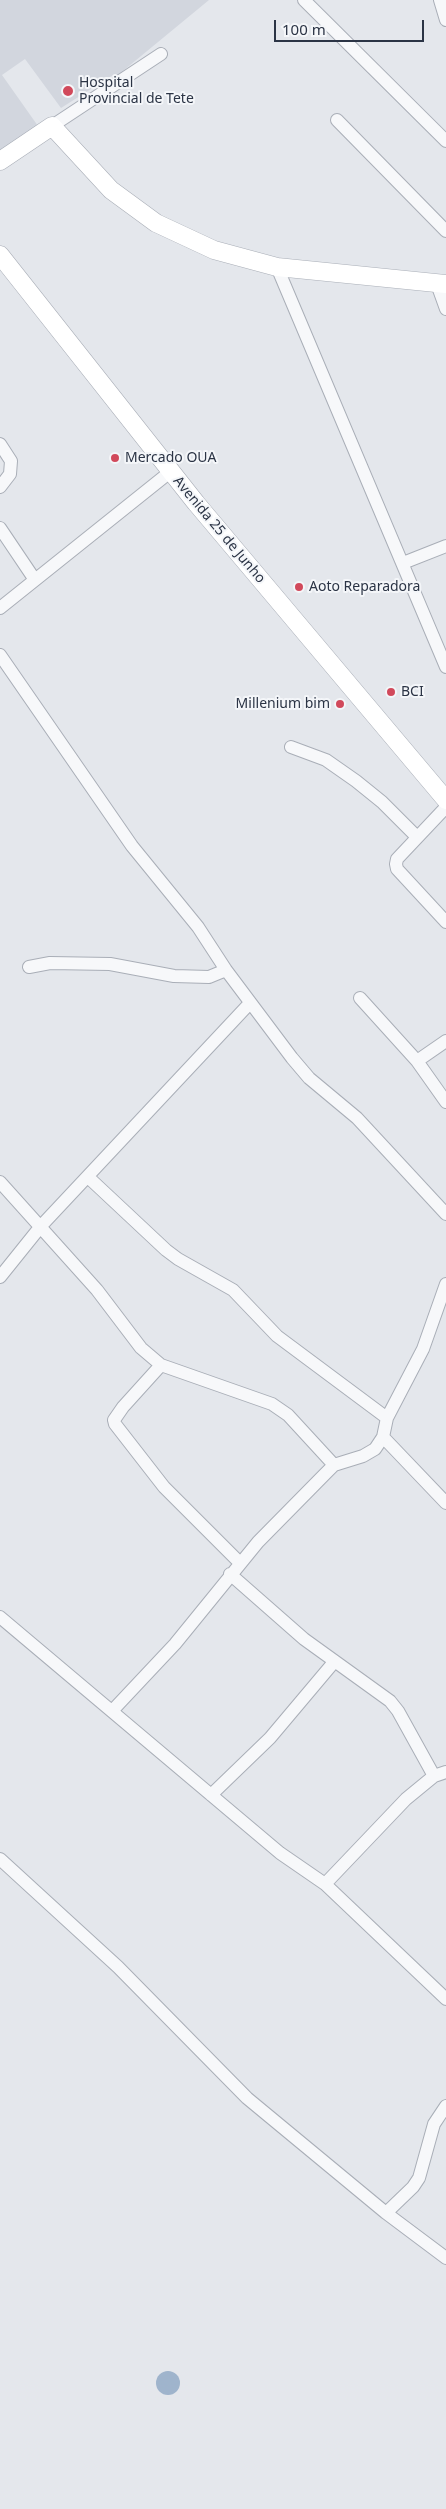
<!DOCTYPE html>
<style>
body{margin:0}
#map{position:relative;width:446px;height:2509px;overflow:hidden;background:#e4e7ec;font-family:"Noto Sans",sans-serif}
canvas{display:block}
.scale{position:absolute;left:274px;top:20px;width:150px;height:22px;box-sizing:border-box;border:2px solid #2b3445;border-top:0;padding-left:6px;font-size:15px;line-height:18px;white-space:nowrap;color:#2b3445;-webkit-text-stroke:4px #f4f6f9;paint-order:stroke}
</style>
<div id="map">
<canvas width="446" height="2509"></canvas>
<div class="scale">100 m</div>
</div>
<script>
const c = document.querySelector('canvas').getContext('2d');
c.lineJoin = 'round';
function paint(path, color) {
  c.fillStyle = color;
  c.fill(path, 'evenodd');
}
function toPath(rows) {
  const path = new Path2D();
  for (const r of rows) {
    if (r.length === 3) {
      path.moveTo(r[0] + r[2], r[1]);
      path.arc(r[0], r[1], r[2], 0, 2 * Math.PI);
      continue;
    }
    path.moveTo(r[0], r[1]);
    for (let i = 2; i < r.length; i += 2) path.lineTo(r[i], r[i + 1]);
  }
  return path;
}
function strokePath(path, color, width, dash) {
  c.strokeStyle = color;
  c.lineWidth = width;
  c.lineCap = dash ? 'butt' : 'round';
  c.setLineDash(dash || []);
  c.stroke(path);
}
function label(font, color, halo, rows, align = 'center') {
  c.font = font + ' "Noto Sans",sans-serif';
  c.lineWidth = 4;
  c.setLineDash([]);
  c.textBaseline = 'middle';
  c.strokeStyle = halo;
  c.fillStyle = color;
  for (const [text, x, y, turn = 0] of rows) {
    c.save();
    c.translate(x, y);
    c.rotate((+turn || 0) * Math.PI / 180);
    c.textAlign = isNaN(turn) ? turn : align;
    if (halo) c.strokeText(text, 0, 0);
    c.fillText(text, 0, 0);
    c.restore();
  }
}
paint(toPath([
 [0,0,209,0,118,75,113,75,61,108,25,59,2,75,38,126,0,151]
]), '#d2d6de');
paint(toPath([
 [168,2383,12]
]), '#9fb4cc');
const street = toPath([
 [304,0,446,141],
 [440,0,446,20],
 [337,120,446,231],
 [52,126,161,54],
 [277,267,446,667],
 [437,284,446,309],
 [0,444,11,461,10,474,0,487],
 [0,528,35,580],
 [403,563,446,546],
 [0,608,170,472],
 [0,655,132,846,198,927,226,970,292,1058,309,1078,357,1118,446,1214],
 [291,747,326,760,356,781,382,802,417,837],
 [446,807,397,859,396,864,397,869,446,922],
 [29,967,50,963,110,964,174,976,209,977,226,970],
 [360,998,417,1061,446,1102],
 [417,1061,446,1041],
 [88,1177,166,1250,178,1259,233,1290,277,1336,387,1418],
 [0,1182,97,1290,141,1348,161,1365,272,1404,288,1415,334,1465],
 [0,1277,41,1226,250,1003],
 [161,1365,123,1407,114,1420,115,1424,164,1487,240,1563],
 [383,1437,446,1503],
 [230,1574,304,1639,390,1701,398,1711,434,1776],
 [0,1617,280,1853,325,1884,446,1999],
 [112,1711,175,1644,258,1542,325,1474,334,1465,363,1456,375,1449,383,1437,387,1418,423,1349,446,1284],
 [211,1795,270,1738,334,1662],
 [0,1859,118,1967,247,2098,386,2213,446,2258],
 [325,1884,406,1799,434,1776,446,1772],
 [386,2213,413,2187,419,2178,434,2124,446,2106]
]);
const secondary = toPath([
 [0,161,52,126,111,190,156,223,214,250,277,267,446,284],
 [0,255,196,503,446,800]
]);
strokePath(street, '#a9aeb7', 14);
strokePath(secondary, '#a9aeb7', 19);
strokePath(street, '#f7f8fa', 12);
strokePath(secondary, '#fff', 18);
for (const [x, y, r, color] of [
 [68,91,6,"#d1495b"],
 [115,458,5,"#d1495b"],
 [299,587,5,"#d1495b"],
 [391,692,5,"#d1495b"],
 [340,704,5,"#d1495b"]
]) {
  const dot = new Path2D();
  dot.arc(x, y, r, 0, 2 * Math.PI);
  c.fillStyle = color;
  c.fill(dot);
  strokePath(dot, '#f4f6f9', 2);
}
label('14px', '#2b3445', '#f4f6f9', [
 ["Hospital",79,83],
 ["Provincial de Tete",79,99],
 ["Mercado OUA",125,458],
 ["Aoto Reparadora",309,587],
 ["BCI",401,692],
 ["Millenium bim",330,704,"right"]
], 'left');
label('14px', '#2b3445', '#f4f6f9', [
 ["Avenida 25 de Junho",219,530,50]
]);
</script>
